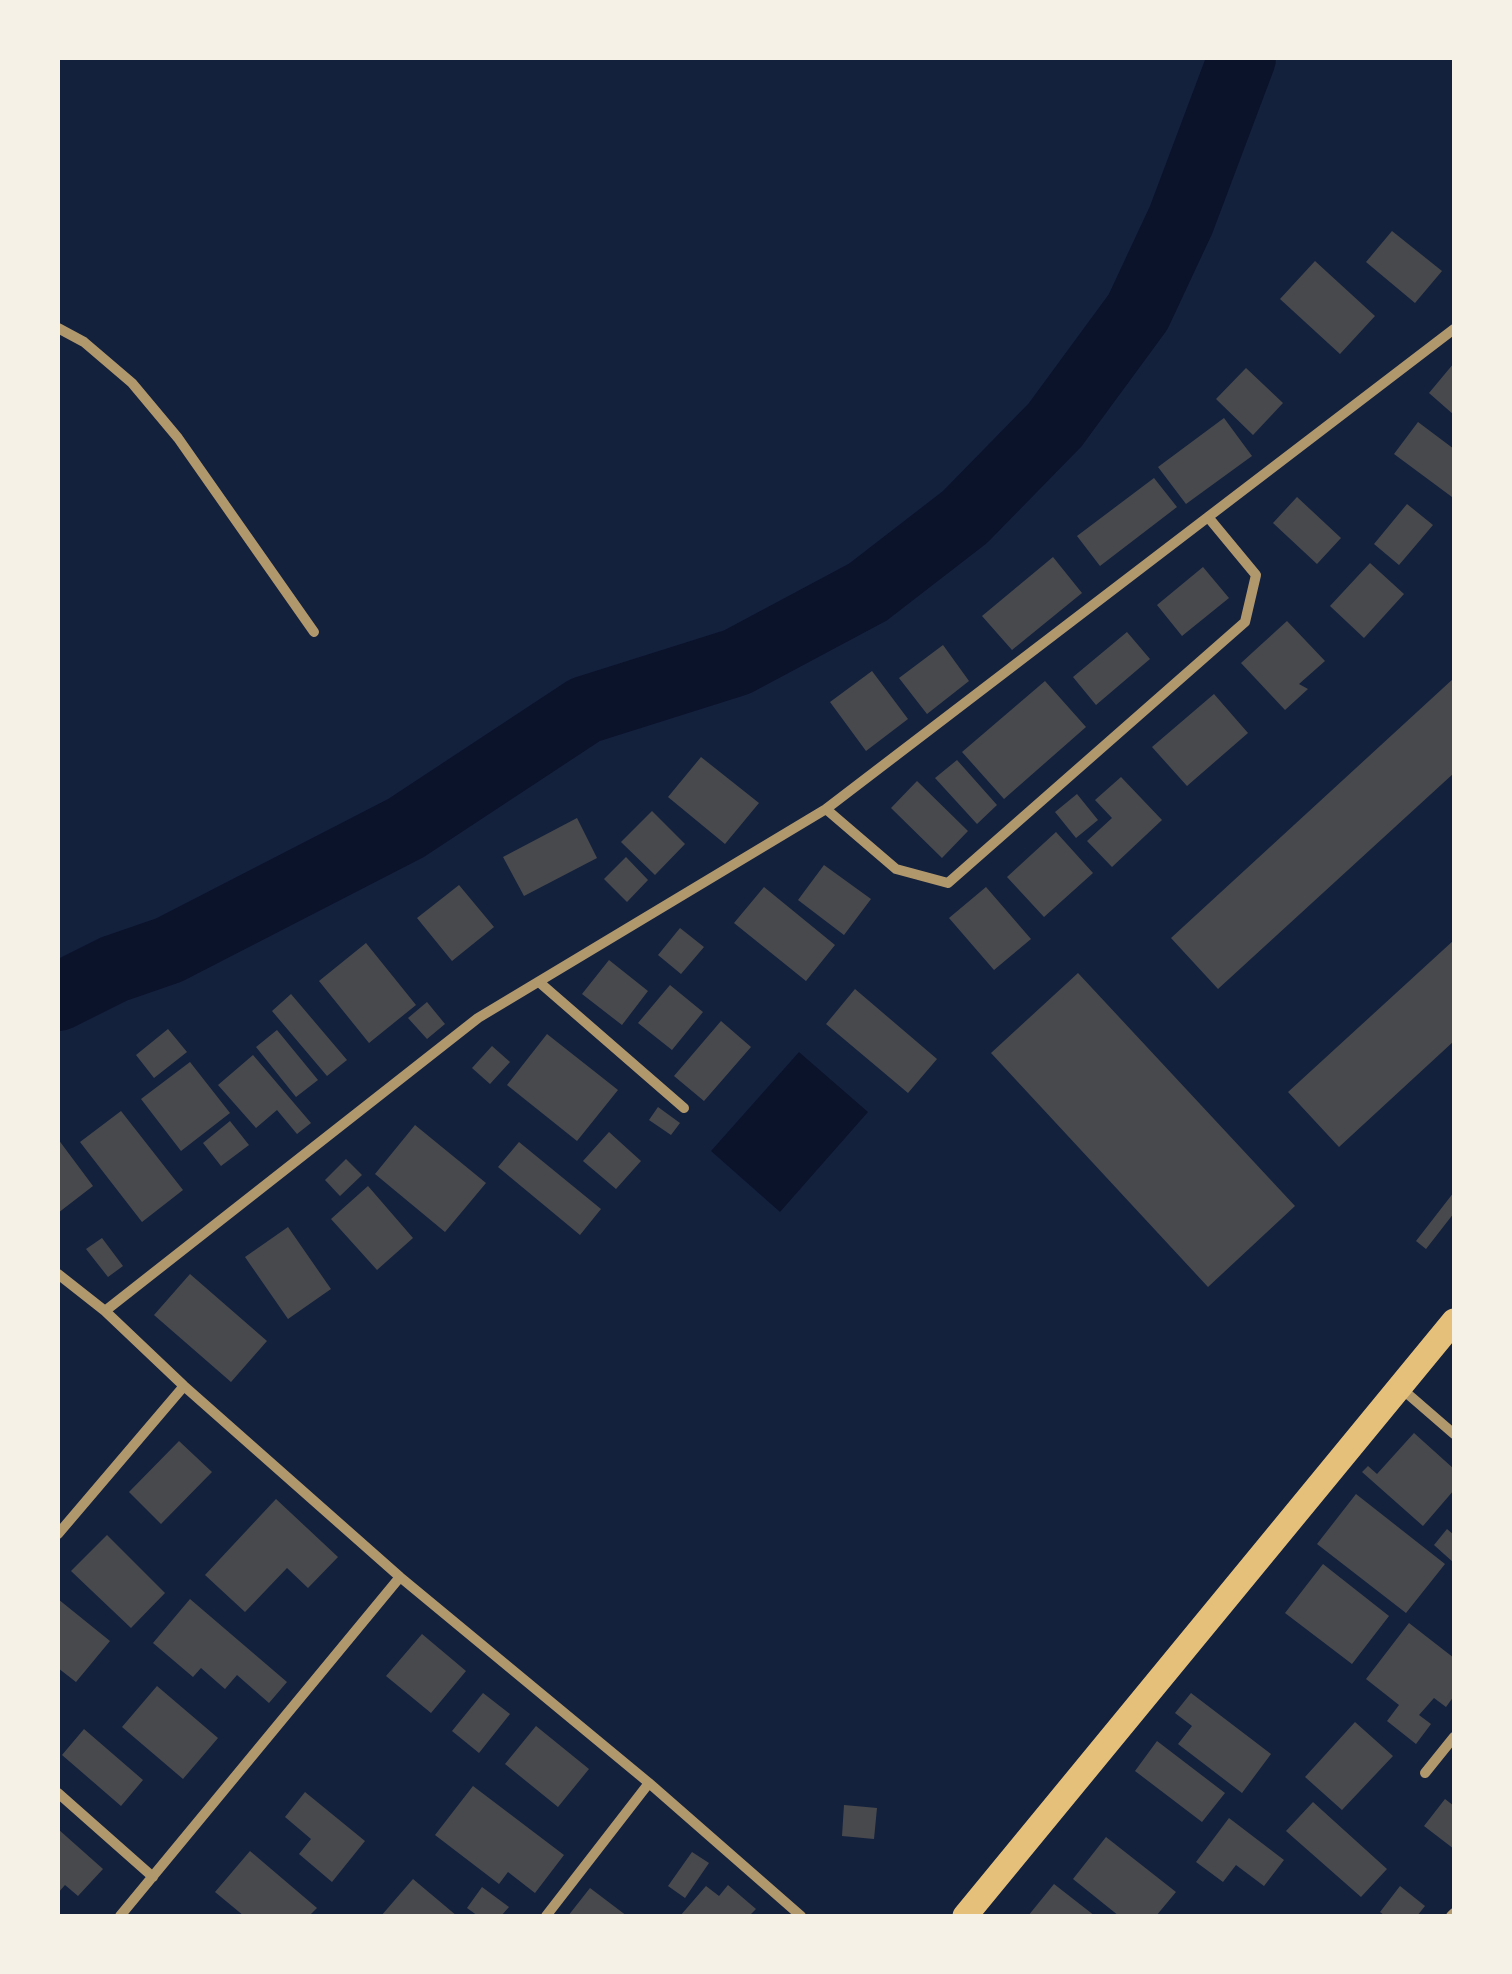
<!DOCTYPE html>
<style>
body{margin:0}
#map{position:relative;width:1512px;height:1974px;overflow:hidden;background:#14213d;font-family:"Asap Condensed",sans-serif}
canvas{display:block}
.frame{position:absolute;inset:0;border:60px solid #f6f1e7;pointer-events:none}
</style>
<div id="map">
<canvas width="1512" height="1974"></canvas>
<div class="frame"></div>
</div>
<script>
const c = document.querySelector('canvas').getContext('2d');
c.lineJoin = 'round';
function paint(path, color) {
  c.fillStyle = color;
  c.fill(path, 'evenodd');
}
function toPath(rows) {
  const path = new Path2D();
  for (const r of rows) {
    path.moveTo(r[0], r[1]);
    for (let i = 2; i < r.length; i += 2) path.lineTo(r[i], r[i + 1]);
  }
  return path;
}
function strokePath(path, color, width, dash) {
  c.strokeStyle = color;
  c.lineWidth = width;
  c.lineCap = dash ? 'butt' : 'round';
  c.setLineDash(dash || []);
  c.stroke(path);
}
paint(toPath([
 [799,1052,868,1112,780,1212,711,1151]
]), '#0b132b');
strokePath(toPath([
 [58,997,114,969,169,950,406,828,585,710,737,662,868,592,965,517,1055,425,1138,312,1181,220,1242,58]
]), '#0b132b', 68);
paint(toPath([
 [1392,231,1442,271,1415,303,1366,262],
 [1315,261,1375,316,1340,354,1280,299],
 [1454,363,1454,415,1429,393],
 [1246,368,1283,403,1253,435,1216,399],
 [1224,418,1252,456,1186,504,1158,467],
 [1418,422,1454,449,1452,497,1394,454],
 [1154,478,1177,507,1100,566,1077,536],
 [1297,497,1341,538,1317,564,1273,523],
 [1407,504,1433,525,1399,565,1374,544],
 [1053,557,1082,593,1012,650,982,616],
 [1370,563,1404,594,1364,638,1330,606],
 [1203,567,1229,598,1182,636,1157,605],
 [1287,621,1325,661,1299,684,1308,689,1285,710,1241,663],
 [1127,632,1150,659,1096,705,1073,677],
 [943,645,969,681,927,714,899,678],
 [872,671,908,719,866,751,830,702],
 [1454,678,1454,773,1218,989,1171,938],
 [1045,681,1086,727,1004,799,962,752],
 [1214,694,1248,733,1187,786,1152,747],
 [701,757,759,803,725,844,668,797],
 [957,760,997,805,977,824,935,778],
 [1121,777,1162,820,1112,867,1087,841,1112,818,1095,800],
 [917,781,968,831,942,858,891,808],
 [1077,794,1098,820,1076,838,1055,812],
 [652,811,685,844,655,875,621,842],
 [577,818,597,858,524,896,503,857],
 [1056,832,1093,873,1044,917,1007,877],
 [626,857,648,880,627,902,604,879],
 [824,865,871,899,844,935,798,900],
 [459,885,494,927,452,961,417,918],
 [764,887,835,945,806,981,734,923],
 [986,887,1031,939,994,970,949,918],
 [680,928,704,947,681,974,658,955],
 [1454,940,1454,1041,1339,1147,1288,1092],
 [366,943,416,1005,369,1043,319,981],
 [609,960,648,991,622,1025,582,994],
 [1078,973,1295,1206,1208,1287,991,1053],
 [670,985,703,1012,672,1050,638,1023],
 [855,989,937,1059,908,1093,826,1024],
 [291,994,347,1060,327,1076,272,1011],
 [427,1002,445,1024,427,1039,408,1018],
 [721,1021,751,1047,704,1101,674,1076],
 [168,1029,187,1052,154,1078,136,1055],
 [277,1030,318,1080,296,1097,256,1047],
 [547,1034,618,1090,577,1141,507,1085],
 [492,1046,510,1062,490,1084,472,1068],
 [253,1055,311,1123,297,1134,277,1110,256,1128,218,1085],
 [190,1062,230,1113,181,1151,141,1099],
 [658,1107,680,1123,671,1135,649,1120],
 [121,1111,183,1190,142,1222,80,1142],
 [230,1121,249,1145,221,1166,203,1143],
 [415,1125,486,1183,445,1232,375,1174],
 [609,1132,641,1161,616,1189,583,1161],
 [58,1139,93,1186,58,1213],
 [519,1142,601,1209,580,1235,498,1167],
 [346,1159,362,1175,340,1196,325,1180],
 [368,1186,413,1238,377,1270,331,1219],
 [1454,1192,1454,1213,1426,1249,1416,1241],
 [288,1227,331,1289,288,1319,245,1257],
 [102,1238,123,1266,108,1277,86,1249],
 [190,1274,267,1341,231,1382,154,1315],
 [1414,1433,1454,1469,1454,1490,1423,1526,1362,1472,1368,1466,1377,1474],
 [179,1441,212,1472,161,1524,129,1492],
 [1356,1494,1445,1564,1406,1613,1317,1544],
 [276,1499,338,1557,308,1588,287,1568,245,1612,205,1575],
 [1447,1529,1454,1535,1454,1563,1434,1545],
 [107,1535,165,1593,131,1628,71,1571],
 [1323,1564,1389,1616,1352,1664,1285,1613],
 [58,1599,110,1641,76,1682,58,1668],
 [190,1599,287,1682,269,1703,237,1675,225,1689,201,1668,193,1677,153,1643],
 [1409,1623,1454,1658,1454,1696,1446,1707,1434,1698,1419,1715,1431,1724,1416,1744,1387,1721,1399,1705,1366,1679],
 [422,1634,466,1671,431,1713,386,1676],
 [157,1686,218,1738,183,1779,122,1727],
 [483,1693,510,1714,479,1753,452,1731],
 [1191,1693,1271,1754,1242,1793,1178,1744,1192,1726,1175,1713],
 [1355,1722,1393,1756,1342,1810,1305,1777],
 [536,1726,589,1769,558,1807,505,1764],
 [84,1729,143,1780,121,1806,62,1755],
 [1157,1741,1225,1793,1202,1822,1135,1771],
 [473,1786,564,1855,535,1893,508,1872,499,1884,435,1835],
 [305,1792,365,1841,332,1882,299,1854,311,1839,285,1817],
 [1445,1799,1454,1806,1454,1849,1424,1826],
 [1313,1802,1387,1869,1361,1897,1286,1831],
 [844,1805,877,1808,874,1839,842,1836],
 [1229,1818,1284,1860,1264,1886,1236,1865,1223,1882,1196,1862],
 [58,1829,103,1869,78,1896,65,1885,58,1893],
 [1106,1837,1176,1892,1156,1916,1119,1916,1073,1879],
 [250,1851,317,1908,309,1916,244,1916,215,1892],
 [692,1852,709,1863,685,1898,668,1886],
 [413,1879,457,1916,381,1916],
 [1054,1884,1095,1916,1028,1916],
 [728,1885,756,1909,749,1916,680,1916,706,1886,719,1896],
 [1400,1886,1425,1906,1417,1916,1385,1916,1380,1912],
 [482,1887,509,1907,501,1916,478,1916,467,1908],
 [590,1888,627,1916,568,1916]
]), '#48494c');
strokePath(toPath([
 [58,328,84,342,132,383,178,438,314,632],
 [826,809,896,869,948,883,1245,622,1256,575,1208,517],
 [539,982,684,1108],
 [58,1274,105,1311,184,1386,400,1577,649,1783,801,1916],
 [105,1311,478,1018,826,809,1454,329],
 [1402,1389,1454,1434],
 [58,1534,184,1386],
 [1425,1773,1454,1737],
 [58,1793,153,1877],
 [120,1916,400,1577],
 [546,1916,649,1783],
 [1451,1916,1454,1913]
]), '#b1986c', 10);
strokePath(toPath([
 [965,1916,1454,1321]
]), '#e5c07b', 25);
</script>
